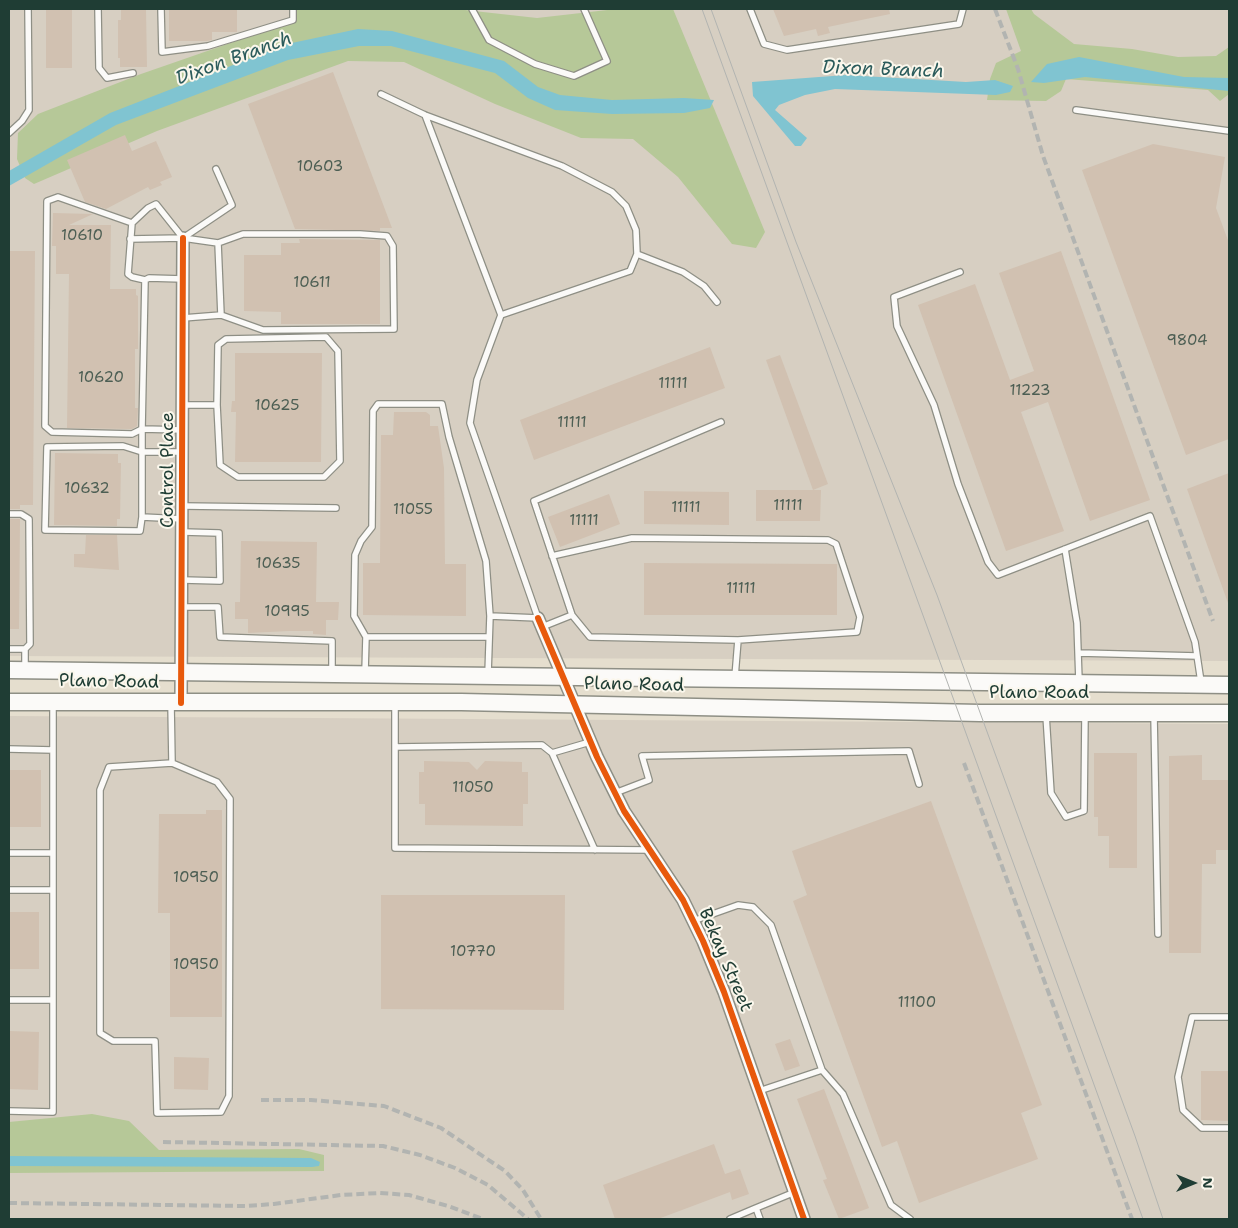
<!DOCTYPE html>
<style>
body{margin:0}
#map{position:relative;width:1238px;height:1228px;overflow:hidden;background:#e5dece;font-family:"Shantell Sans",sans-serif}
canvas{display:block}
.frame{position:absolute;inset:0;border:10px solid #1f3d34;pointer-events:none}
.north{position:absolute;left:1168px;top:1158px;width:50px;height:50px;-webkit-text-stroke:4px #fbf7ec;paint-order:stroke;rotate:90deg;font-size:14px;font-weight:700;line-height:20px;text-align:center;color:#1f3d34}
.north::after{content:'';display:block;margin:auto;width:18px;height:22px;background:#1f3d34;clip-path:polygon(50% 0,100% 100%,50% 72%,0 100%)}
</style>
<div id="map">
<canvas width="1238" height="1228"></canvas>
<div class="frame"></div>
<div class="north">N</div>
</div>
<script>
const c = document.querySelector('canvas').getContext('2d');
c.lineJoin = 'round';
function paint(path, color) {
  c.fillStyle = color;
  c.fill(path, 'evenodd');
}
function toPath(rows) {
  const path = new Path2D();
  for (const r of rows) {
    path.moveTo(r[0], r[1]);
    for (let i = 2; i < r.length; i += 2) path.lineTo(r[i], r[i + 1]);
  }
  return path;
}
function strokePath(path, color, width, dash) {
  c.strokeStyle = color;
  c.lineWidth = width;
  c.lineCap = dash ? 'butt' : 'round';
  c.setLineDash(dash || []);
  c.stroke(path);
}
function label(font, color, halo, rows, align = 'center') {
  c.font = font + ' "Shantell Sans",sans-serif';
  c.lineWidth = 4;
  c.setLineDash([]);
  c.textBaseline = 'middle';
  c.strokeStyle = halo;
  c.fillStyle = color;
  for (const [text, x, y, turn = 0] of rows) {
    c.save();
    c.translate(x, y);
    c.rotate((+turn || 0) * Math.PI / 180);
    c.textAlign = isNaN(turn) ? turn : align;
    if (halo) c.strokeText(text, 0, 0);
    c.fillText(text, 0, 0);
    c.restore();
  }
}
paint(toPath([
 [9,9,1229,9,1229,661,9,656],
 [9,716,1229,724,1229,1219,9,1219]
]), '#d7cfc2');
paint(toPath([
 [297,9,456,9,537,18,616,9,673,9,765,232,756,248,732,244,678,177,633,139,581,138,495,104,404,62,348,61,157,131,34,184,25,178,17,159,18,133,38,114,141,74,288,23],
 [1006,9,1031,9,1034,14,1074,44,1132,49,1178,57,1216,56,1229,47,1229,94,1220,101,1208,90,1066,79,1061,91,1046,101,987,100,990,79,996,63,1021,51],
 [92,1114,129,1121,159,1150,299,1149,324,1155,324,1171,9,1173,9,1122]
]), '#b6c898');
paint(toPath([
 [358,29,392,31,504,61,538,87,560,95,612,100,684,98,714,100,710,108,684,113,612,114,555,110,528,98,495,73,391,46,359,46,288,60,116,125,9,186,9,171,110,113,287,44],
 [1079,57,1184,77,1229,78,1229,91,1085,77,1044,83,1031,82,1047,64],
 [846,75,966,82,995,80,1013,86,1010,92,996,95,835,89,805,95,779,105,775,110,807,138,801,146,795,146,753,96,752,82],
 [9,1156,311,1158,320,1162,319,1166,312,1167,9,1166]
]), '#80c4d1');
paint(toPath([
 [169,9,237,9,237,32,212,32,212,40,207,41,169,41],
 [773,9,889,9,890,14,828,27,830,33,818,36,816,29,784,36],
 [46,10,72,10,72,68,46,68],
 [121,10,146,10,147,67,120,67,120,58,118,58,118,20,121,20],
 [333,72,392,228,380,228,380,231,295,229,248,104],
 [125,135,132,151,156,141,172,177,160,182,162,185,150,190,148,187,106,209,85,202,67,160],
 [1153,144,1225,157,1216,208,1229,243,1229,439,1186,455,1082,170],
 [53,213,93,214,69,225,111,225,110,289,136,289,136,295,138,296,138,349,135,349,135,408,138,408,137,426,132,429,67,428,69,274,56,274,56,246,52,246],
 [299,239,380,240,380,324,281,324,281,312,244,311,244,255,281,255,281,243,300,243],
 [9,251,35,251,33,505,20,505,20,509,9,509],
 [1061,251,1150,500,1090,521,1048,402,1021,412,1064,531,1006,551,918,305,975,284,1010,380,1034,371,999,273],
 [710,347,725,388,534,460,520,420],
 [235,353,322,353,321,462,235,462,236,412,231,412,232,401,235,401],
 [780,355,828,484,813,490,766,360],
 [394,412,426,412,430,415,430,426,438,426,444,468,445,564,466,564,466,616,363,615,363,563,380,563,381,435,393,435],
 [55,453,118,454,118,463,121,463,120,519,117,519,117,526,54,525],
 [1229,473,1229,603,1228,603,1187,489],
 [756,490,821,490,820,521,756,521],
 [644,491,729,492,729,525,644,524],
 [609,494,620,524,560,547,548,517],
 [9,519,20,519,19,629,9,629],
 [86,535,117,535,119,570,74,567,74,554,85,554],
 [241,541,317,542,316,602,339,602,338,620,326,620,326,635,313,634,313,631,289,631,248,633,248,619,235,619,235,602,240,602],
 [644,563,837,564,837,615,644,615],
 [1094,753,1137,753,1137,868,1109,868,1109,836,1098,836,1098,817,1094,817],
 [1202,755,1202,780,1229,780,1229,850,1216,850,1216,864,1202,864,1201,953,1169,953,1169,756],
 [424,761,469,762,477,770,485,761,522,762,522,772,528,772,528,804,523,804,523,826,425,825,425,804,419,804,419,772,424,772],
 [9,770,41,770,41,827,9,827],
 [931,801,1042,1105,1021,1113,1038,1159,919,1203,897,1141,882,1147,793,901,807,895,792,851],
 [206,810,222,810,222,1017,170,1017,170,913,158,913,159,814,206,814],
 [381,895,565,895,564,1010,381,1009],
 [9,912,39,912,39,969,9,969],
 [9,1031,39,1032,38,1090,9,1089],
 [790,1039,800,1066,785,1071,775,1044],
 [174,1057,209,1058,208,1090,174,1089],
 [1201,1071,1229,1071,1229,1121,1201,1120],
 [824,1089,869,1208,839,1219,823,1180,827,1179,797,1099],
 [714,1144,725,1174,740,1169,749,1194,732,1200,730,1192,658,1219,615,1219,603,1185]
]), '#d1c1b1');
const service = toPath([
 [98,9,99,68,107,78,133,73],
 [161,9,162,52,208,46,293,20,293,9],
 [472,9,489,40,535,64,574,76,607,61,584,9],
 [750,9,764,44,787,50,959,24,963,9],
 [381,94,425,115,562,166,612,192,626,206,636,230,637,254,630,271,501,315],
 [1076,110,1229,131],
 [425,115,501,315,477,380,470,423,538,618,490,616,488,674],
 [9,133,22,121,29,110,28,9],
 [132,223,128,274,132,277,145,280],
 [183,238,232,205,216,169],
 [130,239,183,238,156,204,148,208,132,223,58,197,47,201,45,426,52,432,132,434,142,429,142,517],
 [218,243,243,234,360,234,387,236,393,246,394,329,263,330,221,315],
 [637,254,683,272,704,286,717,302],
 [960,272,894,297,897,326,934,405,958,484,988,562,998,575,1150,516,1195,642,1201,682],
 [183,318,221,315,218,243,183,238],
 [183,405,217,405,218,345,226,339,326,337,338,351,340,461,324,477,238,477,220,465,217,405],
 [183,430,142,429,145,280,149,278,183,279],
 [183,506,336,508],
 [9,514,21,514,29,519,30,644,25,649],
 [183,519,142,517,140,531,45,530,47,447,123,446,142,452,183,452],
 [183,532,219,533,220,581,183,580],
 [1065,549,1077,623,1079,681],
 [552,556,632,538,828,540,836,544,860,617,857,632,738,640],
 [182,607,218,607,220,637,332,641,332,673],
 [572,615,590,637,738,640,735,677],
 [542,627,572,615,534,501,721,422],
 [366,637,354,616,355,555,361,541,372,527,373,411,378,404,442,404,449,437,486,561,490,616],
 [9,649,25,649,25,668],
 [1079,653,1197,656],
 [365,672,366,637,489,637],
 [395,703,395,848,651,850],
 [171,704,172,763,109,767,100,790,100,1033,113,1041,155,1041,157,1113,221,1112,229,1096,230,799,217,782,172,763],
 [1046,715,1051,793,1066,817,1084,811,1085,715],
 [1154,715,1158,934],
 [395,747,542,745,552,753,595,850],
 [9,749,53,750],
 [552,753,590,742],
 [615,793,649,780,642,756,909,751,919,784],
 [9,853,53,853],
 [9,890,53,890],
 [693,921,738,905,753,907,771,925,822,1070,843,1094,891,1205,910,1219],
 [9,1000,53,1000],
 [1229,1017,1192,1017,1178,1077,1183,1110,1202,1128,1229,1128],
 [759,1091,822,1070],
 [9,1111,53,1112,53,703],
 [730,1219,756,1208],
 [760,1219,756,1208,795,1192]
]);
const minor = toPath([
 [538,618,597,757,624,811,683,900,703,941,724,992,804,1219],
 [181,703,183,238]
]);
const secondary = toPath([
 [9,670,1229,685],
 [9,702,461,702,980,713,1229,713]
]);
strokePath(service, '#8e8f85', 8);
strokePath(minor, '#8e8f85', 14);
strokePath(secondary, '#8e8f85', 19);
strokePath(service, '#fbfaf8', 5.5);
strokePath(minor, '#fbfaf8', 11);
strokePath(secondary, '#fbfaf8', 16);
strokePath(toPath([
 [702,9,1143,1219],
 [711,9,796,242,937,595,1135,1136,1163,1219]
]), '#b2b4b1', 1);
strokePath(toPath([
 [995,9,1018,69,1043,156,1213,621],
 [964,763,1132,1219],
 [261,1100,311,1100,384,1106,441,1128,505,1171,523,1190,541,1219],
 [163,1142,383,1146,420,1155,455,1168,488,1185,528,1219],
 [9,1203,245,1206,274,1204,341,1195,380,1193,409,1195,448,1206,483,1219]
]), '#b2b4b1', 4, [8, 4]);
strokePath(toPath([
 [538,618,597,757,624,811,683,900,703,941,724,992,804,1219],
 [181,703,183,238]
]), '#e8590c', 6);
label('15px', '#4c5e53', null, [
 ["10603",320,167],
 ["10610",82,236],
 ["10611",312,283],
 ["9804",1187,341],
 ["10620",101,378],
 ["11111",673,384],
 ["11223",1030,391],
 ["10625",277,406],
 ["11111",572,423],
 ["10632",87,489],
 ["11111",788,506],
 ["11111",686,508],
 ["11055",413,510],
 ["11111",584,521],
 ["10635",278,564],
 ["11111",741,589],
 ["10995",287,612],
 ["11050",473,788],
 ["10950",196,878],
 ["10770",473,952],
 ["10950",196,965],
 ["11100",917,1003]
]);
label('18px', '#1f3d34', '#fbf7ec', [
 ["Control Place",168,470,-90],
 ["Plano Road",109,682,1],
 ["Plano Road",634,685,1],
 ["Plano Road",1039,693],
 ["Bekay Street",725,960,67]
]);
label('italic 19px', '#2c5c5c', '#fbf7ec', [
 ["Dixon Branch",234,59,-20],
 ["Dixon Branch",883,70,2]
]);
</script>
